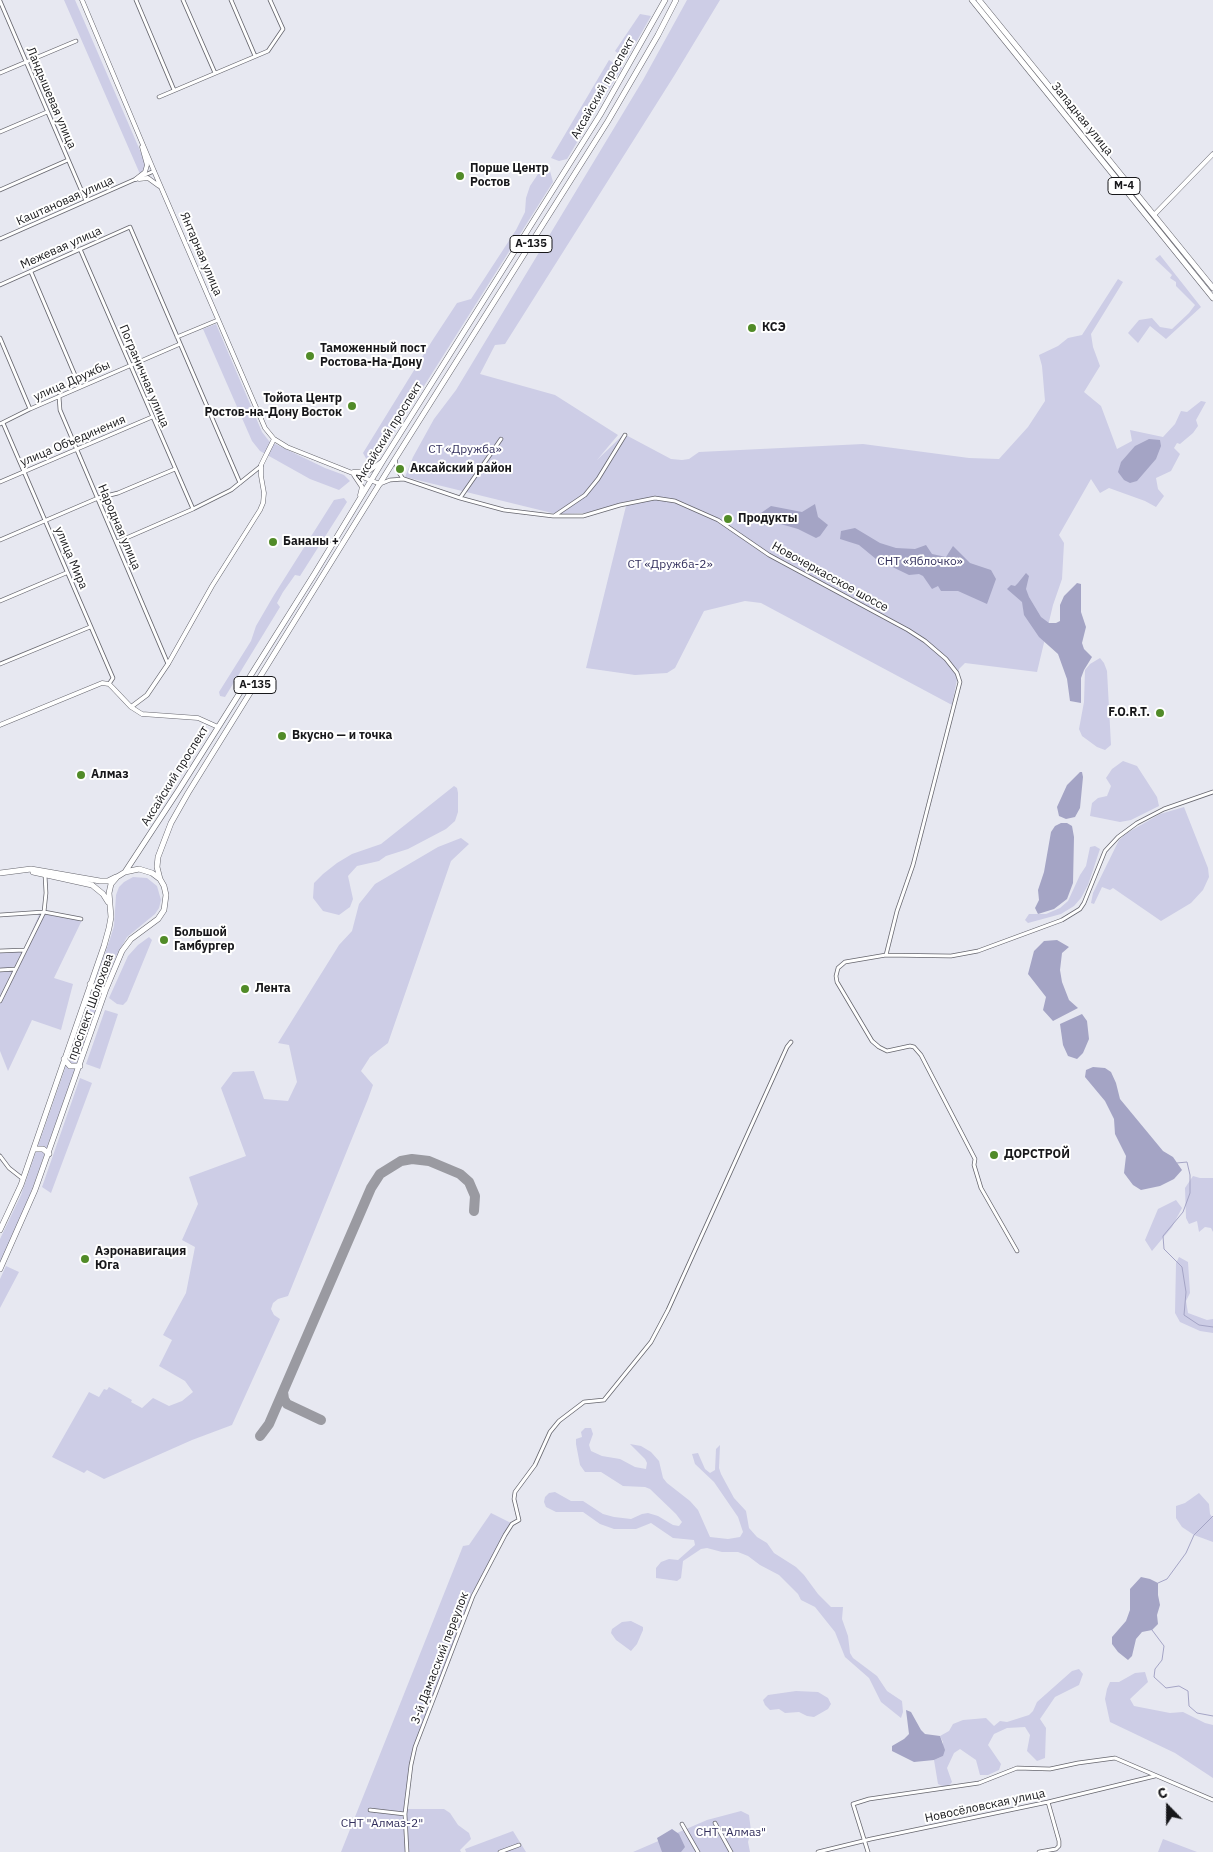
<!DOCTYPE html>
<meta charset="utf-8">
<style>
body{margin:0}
#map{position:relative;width:1213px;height:1852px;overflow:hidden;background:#e7e8f1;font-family:"IBM Plex Sans",sans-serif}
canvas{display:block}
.north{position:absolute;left:1143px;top:1782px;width:50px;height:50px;-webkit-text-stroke:4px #fff;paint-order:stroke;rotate:338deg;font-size:14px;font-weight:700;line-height:20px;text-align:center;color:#17171a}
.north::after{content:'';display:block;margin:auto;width:18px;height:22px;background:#17171a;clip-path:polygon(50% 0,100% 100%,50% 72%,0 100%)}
</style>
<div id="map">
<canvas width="1213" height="1852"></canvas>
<div class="north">С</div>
</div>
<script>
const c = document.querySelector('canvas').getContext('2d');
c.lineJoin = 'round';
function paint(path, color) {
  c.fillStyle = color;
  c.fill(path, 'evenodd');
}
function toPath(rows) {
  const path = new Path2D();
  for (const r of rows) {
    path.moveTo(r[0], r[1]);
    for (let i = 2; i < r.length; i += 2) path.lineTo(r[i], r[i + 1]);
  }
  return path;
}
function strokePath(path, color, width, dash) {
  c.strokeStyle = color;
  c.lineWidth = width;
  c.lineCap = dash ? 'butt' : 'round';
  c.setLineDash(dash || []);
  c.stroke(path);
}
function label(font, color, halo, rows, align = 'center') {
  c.font = font + ' "IBM Plex Sans",sans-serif';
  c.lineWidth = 4;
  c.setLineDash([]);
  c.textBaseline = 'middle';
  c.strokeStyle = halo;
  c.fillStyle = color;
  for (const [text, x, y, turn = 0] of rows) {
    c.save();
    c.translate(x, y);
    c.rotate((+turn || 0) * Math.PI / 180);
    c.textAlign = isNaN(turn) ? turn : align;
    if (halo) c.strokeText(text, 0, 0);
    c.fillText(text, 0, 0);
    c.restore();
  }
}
paint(toPath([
 [64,0,75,0,148,169,145,172,140,174],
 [687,0,720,0,674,76,505,344,495,345,480,374,555,395,618,435,597,460,624,434,671,459,682,460,689,459,699,452,863,444,969,458,999,459,1028,427,1045,401,1042,366,1039,355,1058,346,1068,338,1082,335,1118,279,1123,282,1091,334,1093,347,1100,366,1084,392,1101,406,1117,449,1132,441,1130,430,1163,437,1175,424,1181,411,1187,412,1201,401,1206,402,1196,420,1198,426,1193,433,1180,444,1177,443,1174,448,1180,454,1171,471,1156,478,1158,489,1164,496,1156,507,1145,501,1109,488,1100,493,1091,479,1059,535,1064,543,1062,579,1053,605,1037,672,965,663,959,669,952,705,761,603,745,601,704,611,675,668,667,673,635,675,586,668,626,506,620,505,584,513,556,514,405,477,413,457,434,419,456,390,643,80],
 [640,14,651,16,626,60,615,51],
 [609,60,622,68,567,159,559,161,551,158],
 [544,165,550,171,553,182,376,462,368,462,363,453,432,341,457,303,471,299,516,230,525,212,526,198,530,186],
 [1160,255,1201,307,1166,339,1150,326,1138,343,1128,333,1139,320,1152,318,1160,327,1172,329,1189,313,1195,305,1176,286,1176,282,1170,278,1172,275,1155,259],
 [216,324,262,432,269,441,325,468,344,475,350,481,339,490,310,479,260,451,252,441,203,329],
 [344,498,347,502,300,576,295,575,283,592,277,603,280,607,225,697,220,696,219,692,251,641,256,626,274,595,334,500],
 [1100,658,1104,663,1107,671,1111,745,1105,750,1097,747,1082,736,1079,729,1084,702,1085,670,1090,664],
 [1123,761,1137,766,1157,797,1159,806,1131,820,1120,822,1090,816,1092,803,1098,798,1107,796,1111,786,1106,778,1112,769],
 [454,786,457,788,458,793,458,812,455,821,446,829,408,849,386,856,379,861,357,866,348,876,353,899,350,907,339,915,323,911,313,898,314,883,323,874,337,863,352,854,381,844],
 [1184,807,1208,868,1209,877,1203,890,1191,903,1161,921,1113,888,1110,890,1102,887,1094,904,1091,903,1093,893,1119,840,1127,833,1160,814],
 [461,838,469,844,451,861,388,1043,370,1057,361,1071,373,1085,368,1099,288,1296,278,1299,273,1303,271,1309,274,1315,280,1319,232,1425,192,1440,104,1479,87,1470,84,1473,52,1457,89,1392,99,1397,104,1389,107,1390,109,1387,132,1400,131,1402,142,1408,153,1398,169,1406,182,1401,193,1392,185,1381,159,1366,172,1340,163,1335,186,1293,195,1247,182,1240,198,1204,189,1177,246,1156,221,1088,233,1072,254,1071,264,1099,288,1101,297,1082,289,1045,278,1043,339,945,352,931,359,904,375,884,438,847],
 [1095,846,1100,849,1088,885,1081,898,1074,906,1061,914,1028,923,1025,920,1029,914,1046,914,1060,908,1068,901,1080,875,1086,866,1090,847],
 [133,877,147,878,157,886,161,900,159,908,155,914,127,937,114,960,29,1198,0,1265,0,1239,21,1195,110,939,114,926,116,895,119,887,124,882],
 [41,910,83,918,54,978,73,984,61,1030,32,1020,8,1071,0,1051,0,951,24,949],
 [149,937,152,940,127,1001,123,1005,117,1004,109,998,128,956,138,945],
 [105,1010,118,1014,100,1069,86,1064],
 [80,1078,92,1083,51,1193,42,1187],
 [1193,1176,1200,1178,1213,1178,1213,1232,1211,1228,1205,1227,1199,1232,1197,1221,1189,1224,1186,1218,1185,1188],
 [1176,1200,1182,1208,1172,1227,1152,1251,1145,1240,1158,1209],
 [1179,1257,1188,1262,1190,1293,1186,1301,1188,1313,1207,1320,1213,1319,1213,1333,1200,1331,1180,1322,1175,1313,1176,1263],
 [6,1266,19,1272,0,1308,0,1279],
 [585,1428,591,1428,593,1434,589,1445,591,1451,602,1456,620,1459,635,1467,646,1469,647,1463,645,1459,630,1444,641,1446,651,1452,659,1461,663,1478,667,1483,690,1501,698,1510,710,1537,728,1539,740,1537,743,1532,738,1517,714,1482,695,1464,692,1454,698,1453,705,1469,710,1473,715,1470,716,1449,720,1445,719,1468,721,1474,734,1498,746,1511,749,1528,757,1537,767,1543,774,1553,796,1567,804,1575,818,1594,831,1607,843,1607,842,1619,848,1636,850,1653,853,1658,877,1676,887,1691,902,1701,903,1712,901,1718,881,1702,869,1678,845,1657,835,1632,815,1607,801,1600,798,1594,779,1575,760,1565,748,1556,738,1552,722,1552,707,1548,701,1549,683,1561,681,1578,677,1581,656,1578,656,1568,661,1562,669,1559,678,1560,695,1545,694,1540,673,1538,651,1523,636,1529,614,1529,600,1524,583,1512,556,1512,546,1507,544,1502,545,1497,549,1493,555,1492,571,1501,583,1501,603,1514,614,1517,631,1519,642,1514,648,1513,658,1516,673,1525,679,1526,682,1522,676,1514,650,1489,645,1487,623,1486,601,1472,585,1472,580,1465,576,1444,576,1439,582,1437,581,1432],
 [1199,1493,1209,1504,1210,1514,1213,1518,1213,1542,1194,1535,1182,1527,1176,1518,1176,1506,1185,1503],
 [491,1513,511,1523,470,1597,417,1742,411,1769,407,1809,444,1809,450,1813,458,1825,469,1833,471,1839,460,1850,461,1852,341,1852,463,1546,469,1545],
 [631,1621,643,1627,643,1630,637,1644,631,1651,616,1640,611,1633,612,1629,622,1622],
 [1079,1669,1083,1674,1079,1685,1055,1697,1040,1719,1046,1728,1045,1758,1037,1761,1027,1751,1030,1735,1025,1727,1007,1728,994,1734,988,1745,1001,1764,999,1770,988,1775,980,1775,976,1760,960,1749,954,1753,947,1768,952,1782,947,1788,938,1784,934,1760,943,1756,943,1742,940,1736,949,1731,953,1724,963,1720,986,1718,994,1726,1000,1721,1007,1722,1029,1715,1033,1711,1037,1702,1072,1671],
 [1145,1672,1148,1682,1130,1699,1134,1706,1170,1713,1183,1712,1205,1723,1213,1725,1213,1778,1175,1753,1110,1722,1105,1699,1107,1689,1110,1682,1119,1682,1135,1673],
 [796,1691,818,1692,828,1698,831,1704,828,1709,814,1717,807,1716,799,1712,785,1713,779,1709,770,1710,765,1705,763,1700,768,1695],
 [741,1811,749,1815,751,1831,748,1842,750,1852,633,1852,707,1820],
 [513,1831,526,1852,466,1852,465,1849],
 [1163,1839,1197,1852,1158,1852]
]), '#cdcde6');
paint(toPath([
 [1149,439,1160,440,1161,446,1156,459,1137,481,1130,483,1124,480,1118,472,1121,462,1135,446],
 [815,504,818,517,828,525,820,536,816,538,798,529,777,523,765,526,761,513,771,506,802,512],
 [855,528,880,543,896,548,915,549,926,545,932,554,946,557,953,546,970,563,991,570,996,579,987,604,958,591,941,591,938,586,932,589,923,576,919,574,909,575,876,559,859,545,840,539,841,531],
 [1026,573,1029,576,1026,589,1029,597,1041,617,1049,623,1056,623,1060,621,1060,605,1064,596,1077,583,1081,584,1081,612,1086,627,1082,643,1084,649,1092,657,1084,670,1081,678,1081,703,1070,701,1067,679,1058,654,1039,637,1024,615,1022,602,1007,589,1011,585,1015,586,1018,583],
 [1080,772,1082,772,1083,777,1080,808,1075,817,1066,819,1059,816,1057,807,1067,785],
 [1061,823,1067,823,1072,826,1074,837,1073,883,1067,899,1054,909,1038,914,1035,908,1039,900,1038,890,1044,872,1051,832,1055,826],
 [1057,940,1069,947,1062,953,1060,970,1062,982,1069,1000,1078,1008,1053,1021,1043,1010,1046,997,1028,974,1034,951,1044,941],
 [1082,1014,1087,1021,1089,1039,1083,1053,1077,1059,1068,1056,1063,1045,1060,1024],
 [1093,1067,1105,1068,1111,1072,1116,1083,1120,1099,1163,1151,1173,1157,1182,1170,1174,1179,1160,1186,1141,1190,1133,1185,1124,1173,1126,1156,1115,1134,1114,1119,1105,1101,1085,1077,1086,1070],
 [1141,1577,1150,1579,1158,1583,1158,1595,1160,1605,1157,1615,1158,1624,1152,1630,1142,1632,1136,1639,1132,1656,1128,1660,1118,1652,1112,1644,1112,1637,1126,1621,1130,1610,1130,1589],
 [906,1710,911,1712,921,1730,925,1734,940,1736,945,1750,943,1756,934,1760,914,1762,892,1751,892,1746,904,1739,909,1734],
 [672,1829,679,1834,685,1847,681,1852,662,1852,657,1838]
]), '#a4a4c5');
strokePath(toPath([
 [1177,1163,1187,1162,1190,1175,1190,1193,1183,1212,1163,1236,1164,1249,1182,1267,1186,1292,1184,1315,1199,1325,1213,1327],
 [1158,1583,1167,1579,1186,1553,1194,1535,1213,1516],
 [1152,1630,1164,1646,1162,1660,1155,1669,1154,1677,1166,1688,1179,1686,1188,1691,1189,1706,1197,1713,1213,1716]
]), '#a4a4c5', 1);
strokePath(toPath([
 [283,1392,284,1399,287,1404,321,1420],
 [260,1436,269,1424,371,1188,380,1174,401,1161,412,1159,429,1161,460,1174,469,1182,475,1196,474,1211]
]), '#9a9aa1', 10);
const minor = toPath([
 [136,0,174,90],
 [183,0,215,73],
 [231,0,255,56],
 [0,1,86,201],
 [0,73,76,41],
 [159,97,268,51,283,29,270,0],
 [0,132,47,112],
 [0,190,68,160],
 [0,239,154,171],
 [80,249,193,509],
 [31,272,80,387],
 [0,285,130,227,240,483],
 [177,337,218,320],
 [0,338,30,409],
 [59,396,60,410,168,664],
 [3,423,113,678,109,684],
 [0,424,30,409,180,344],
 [395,460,398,471,403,479],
 [0,482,152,417],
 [380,484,390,480,404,479,460,498,504,510,553,516,583,516,620,505,655,498,675,501,718,520,769,555,908,630,925,641,946,659,957,673,960,682,913,865,897,911,886,955],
 [460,498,501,439],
 [554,516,585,495,598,479,625,435],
 [0,540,98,498,118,493,175,469],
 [117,542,193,509,231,490,261,466],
 [0,601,66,573],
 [0,664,90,627],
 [0,915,44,912,81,919],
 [0,951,25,950],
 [0,970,16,969],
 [0,1001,44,912,46,893,45,875],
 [0,1156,9,1168,23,1179],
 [1017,1251,981,1188,974,1165,975,1159,921,1055,914,1047,910,1046,887,1051,879,1047,872,1041,837,982,836,976,838,968,845,962,886,955,951,956,978,951,1062,920,1080,909,1084,903,1105,851,1118,837,1137,823,1164,809,1213,792],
 [370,1810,405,1814],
 [715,1823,731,1852],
 [682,1824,698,1852],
 [407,1852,405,1814,411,1765,415,1747,473,1596,505,1535,512,1524,519,1520,514,1499,515,1492,535,1465,550,1432,559,1421,584,1402,604,1400,651,1342,668,1310,787,1047,791,1042],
 [500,1852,519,1845],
 [818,1852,871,1839,1048,1802,1155,1776],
 [868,1852,853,1804,869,1799,979,1783,1017,1768,1050,1769,1078,1763,1115,1758,1213,1800],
 [1039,1852,1056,1849,1059,1846,1059,1841,1048,1802]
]);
const tertiary = toPath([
 [82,0,154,171,265,428,274,439,287,447,380,484],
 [136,179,145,172,147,165,142,147],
 [139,179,148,178,159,186],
 [1154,215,1213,154],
 [353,472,369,471,381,462],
 [354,475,362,487,360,495],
 [131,707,147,695,168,664,212,586,260,510,263,503,264,493,261,476,261,465,274,439],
 [0,725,102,683,109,684,113,688,131,707,142,714,198,718,218,727]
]);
const primary = toPath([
 [972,0,1213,298],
 [979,0,1213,288],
 [33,872,92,885,103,894,108,902],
 [125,872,180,788,315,573,384,459,600,115,665,0],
 [0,873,31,869,100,881,108,881,116,877],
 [160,879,157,867,158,857,171,823,188,793,395,459,608,121,658,35,676,0],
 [90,984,97,991,106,989],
 [64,1059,70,1066,80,1066],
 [34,1149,43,1149,49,1154],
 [0,1230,21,1185,104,946,109,928,111,917,109,893,111,884,117,877,125,872,139,869,152,873,160,879,164,886,166,895,164,910,158,919,131,939,122,951,106,989,35,1190,0,1269]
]);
strokePath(minor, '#66666e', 4.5);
strokePath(tertiary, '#66666e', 5);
strokePath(primary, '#66666e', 6);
strokePath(minor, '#fff', 3);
strokePath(tertiary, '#fff', 4);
strokePath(primary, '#fff', 5);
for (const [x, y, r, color] of [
 [460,176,5,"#518b28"],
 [752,328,5,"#518b28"],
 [310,356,5,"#518b28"],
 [352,406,5,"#518b28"],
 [400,469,5,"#518b28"],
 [728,519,5,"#518b28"],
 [273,542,5,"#518b28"],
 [1160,713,5,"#518b28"],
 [282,736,5,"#518b28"],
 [81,775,5,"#518b28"],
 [164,940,5,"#518b28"],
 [245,989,5,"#518b28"],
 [994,1155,5,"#518b28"],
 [85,1259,5,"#518b28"]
]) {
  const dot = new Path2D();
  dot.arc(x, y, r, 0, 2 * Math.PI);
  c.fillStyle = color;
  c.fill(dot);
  strokePath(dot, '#fff', 2);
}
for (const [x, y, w] of [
 [1124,186,32],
 [531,244,42],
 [255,685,42]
]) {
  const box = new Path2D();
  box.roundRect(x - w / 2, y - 8.5, w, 17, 4);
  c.fillStyle = '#fff';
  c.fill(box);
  strokePath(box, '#17171a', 1);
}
label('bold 11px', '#17171a', null, [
 ["М-4",1124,186],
 ["А-135",531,244],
 ["А-135",255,685]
]);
label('12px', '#17171a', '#fff', [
 ["Аксайский проспект",603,88,-60],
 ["Ландышевая улица",51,98,67],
 ["Западная улица",1082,119,51],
 ["Каштановая улица",65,201,-24],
 ["Межевая улица",61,248,-24],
 ["Янтарная улица",201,254,67],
 ["Пограничная улица",144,376,67],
 ["улица Дружбы",72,381,-24],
 ["Аксайский проспект",389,432,-58],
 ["улица Объединения",73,441,-23],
 ["Народная улица",119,527,67],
 ["улица Мира",71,558,67],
 ["Новочеркасское шоссе",830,577,29],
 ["Аксайский проспект",175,776,-58],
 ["проспект Шолохова",91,1007,-70],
 ["3-й Дамасский переулок",440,1658,-69],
 ["Новосёловская улица",985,1806,-12]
]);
label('bold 12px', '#17171a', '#fff', [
 ["Порше Центр",470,169],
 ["Ростов",470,183],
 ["КСЭ",762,328],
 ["Таможенный пост",320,349],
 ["Ростова-На-Дону",320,363],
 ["Тойота Центр",342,399,"right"],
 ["Ростов-на-Дону Восток",342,413,"right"],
 ["Аксайский район",410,469],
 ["Продукты",738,519],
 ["Бананы +",283,542],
 ["F.O.R.T.",1150,713,"right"],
 ["Вкусно — и точка",292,736],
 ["Алмаз",91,775],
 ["Большой",174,933],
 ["Гамбургер",174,947],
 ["Лента",255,989],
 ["ДОРСТРОЙ",1004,1155],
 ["Аэронавигация",95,1252],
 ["Юга",95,1266]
], 'left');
label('12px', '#33305d', '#fff', [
 ["СТ «Дружба»",465,450],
 ["СНТ «Яблочко»",920,562],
 ["СТ «Дружба-2»",670,565],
 ["СНТ \"Алмаз-2\"",382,1824],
 ["СНТ \"Алмаз\"",731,1833]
]);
</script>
